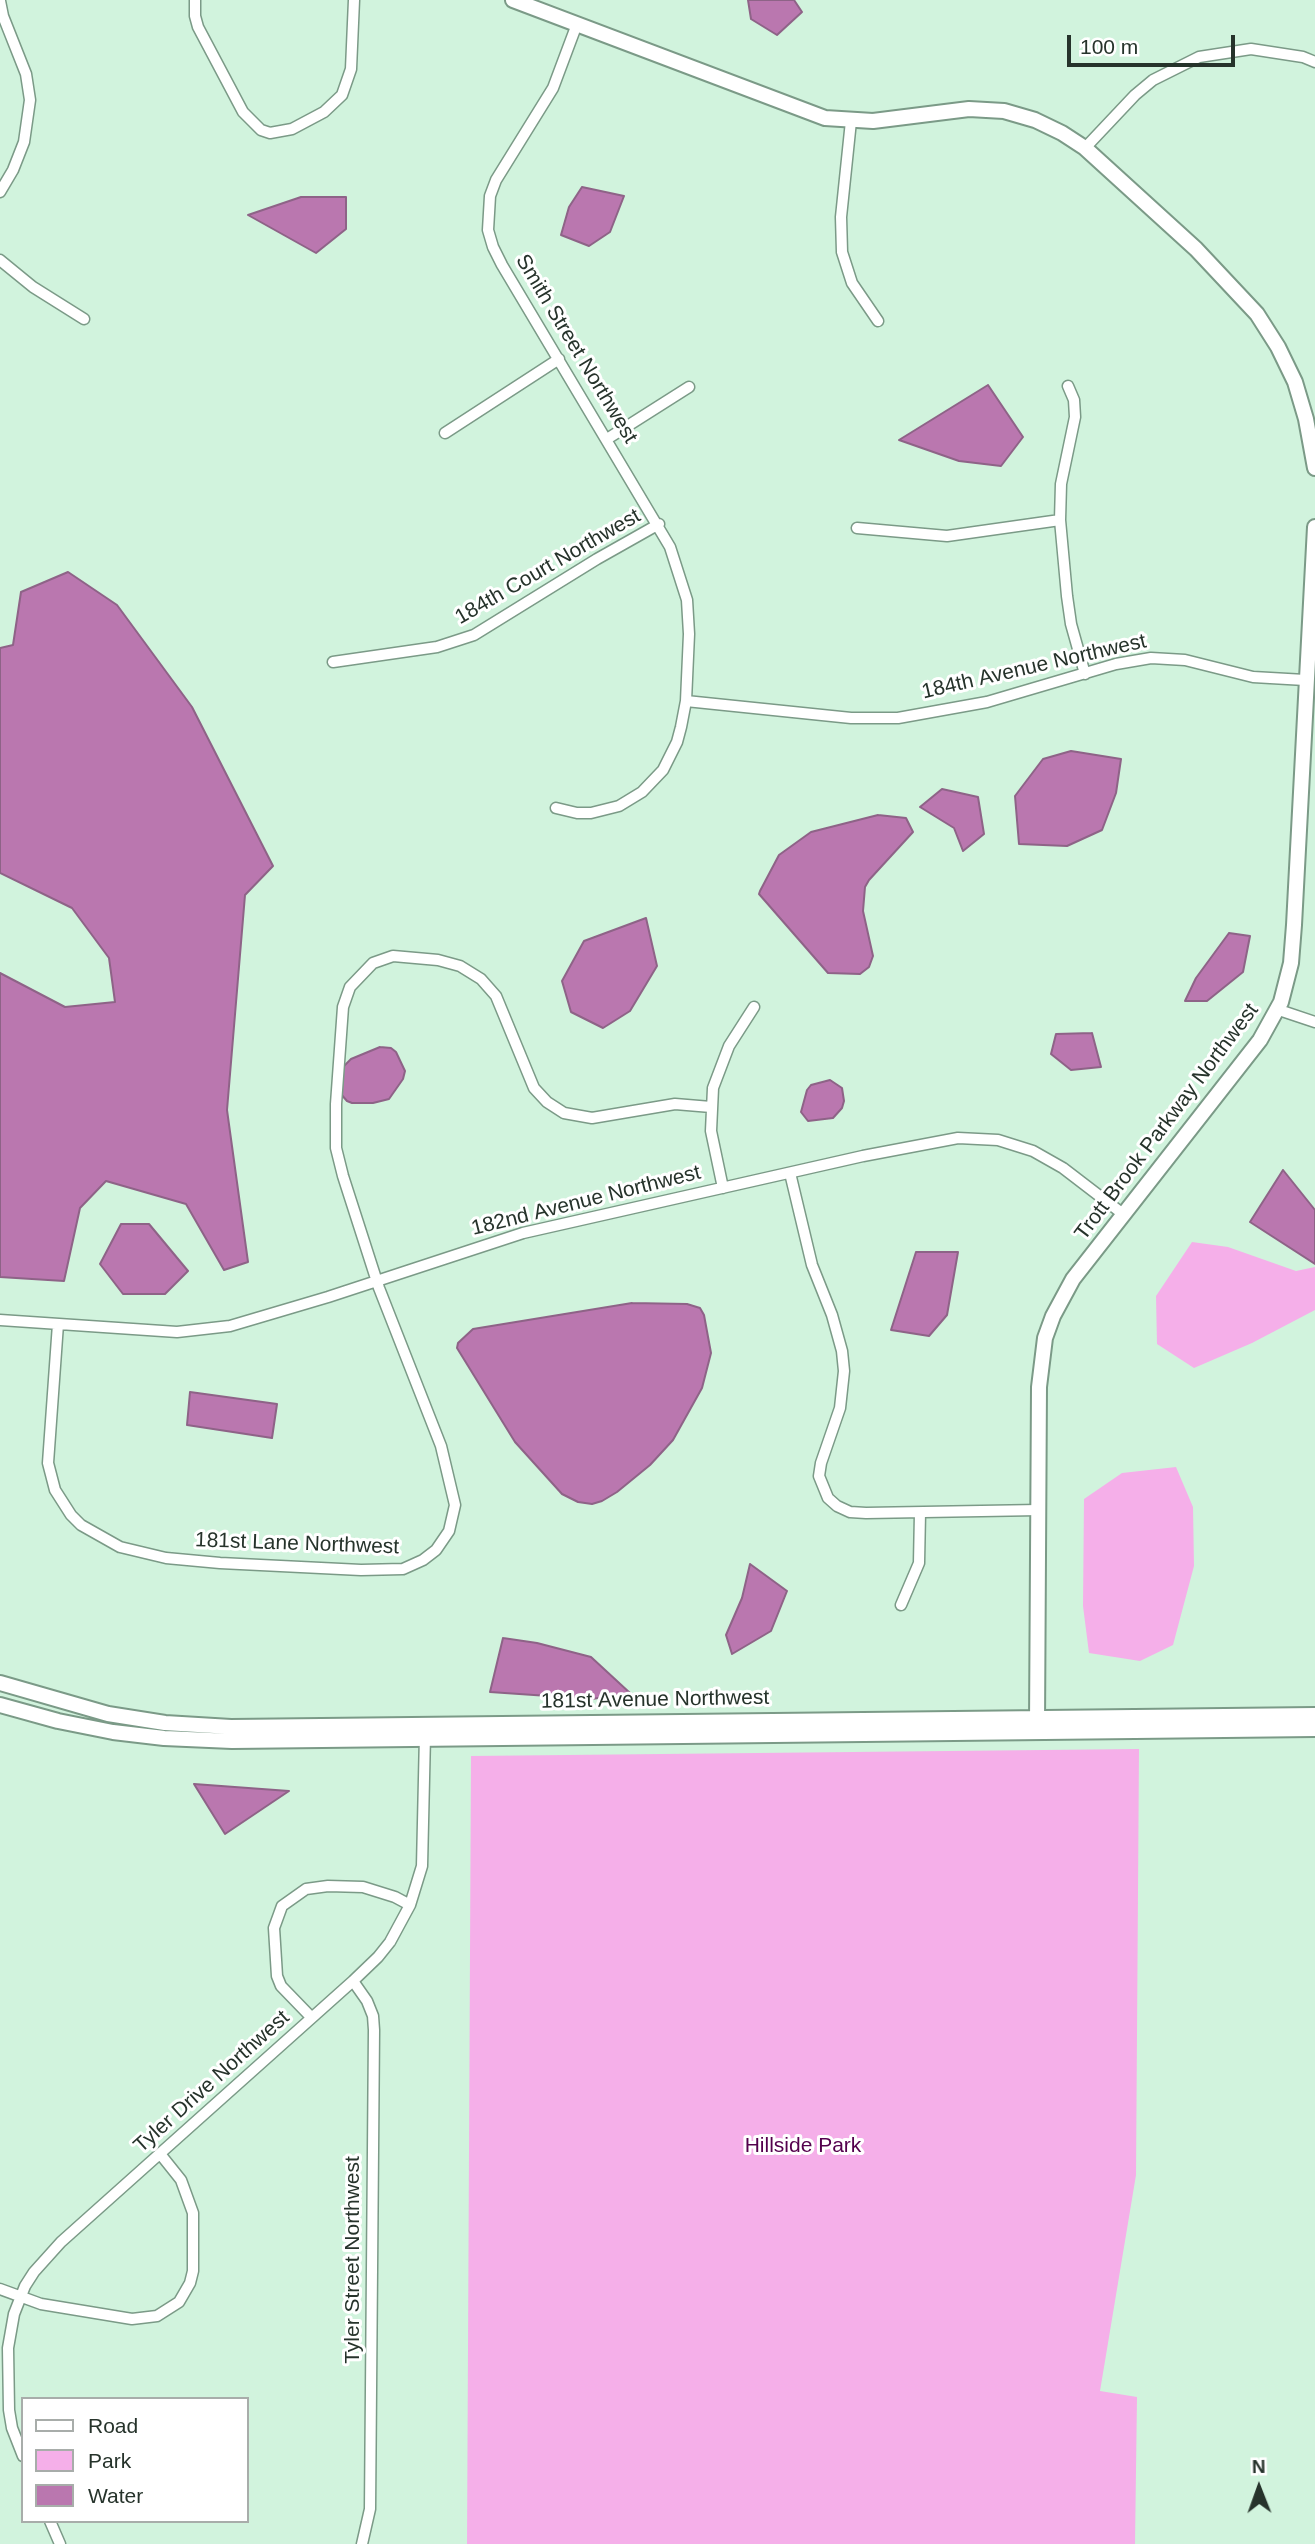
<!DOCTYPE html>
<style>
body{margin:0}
#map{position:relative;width:1315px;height:2544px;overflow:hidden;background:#d1f3dd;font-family:Helvetica,sans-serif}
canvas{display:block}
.legend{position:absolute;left:21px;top:2397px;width:228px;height:126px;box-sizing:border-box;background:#fff;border:2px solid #a8adaa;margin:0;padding:9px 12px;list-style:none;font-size:21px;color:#26332b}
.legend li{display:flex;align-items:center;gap:14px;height:35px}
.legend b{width:35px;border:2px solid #a8adaa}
.north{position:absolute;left:1224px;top:2453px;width:70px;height:70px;-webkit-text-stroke:5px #fff;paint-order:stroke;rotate:359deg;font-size:19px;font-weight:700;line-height:28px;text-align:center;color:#26332b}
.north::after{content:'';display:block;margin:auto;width:24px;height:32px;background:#26332b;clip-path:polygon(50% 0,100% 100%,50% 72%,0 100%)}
.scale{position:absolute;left:1067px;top:35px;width:168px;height:32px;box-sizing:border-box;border:4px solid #26332b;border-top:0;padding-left:9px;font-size:21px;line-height:24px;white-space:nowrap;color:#26332b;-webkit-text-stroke:5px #fff;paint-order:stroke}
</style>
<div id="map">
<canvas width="1315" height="2544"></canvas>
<ul class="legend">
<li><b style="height:9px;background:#fff"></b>Road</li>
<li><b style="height:19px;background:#f5afe9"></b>Park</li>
<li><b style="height:19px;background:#ba77af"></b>Water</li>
</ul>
<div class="north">N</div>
<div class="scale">100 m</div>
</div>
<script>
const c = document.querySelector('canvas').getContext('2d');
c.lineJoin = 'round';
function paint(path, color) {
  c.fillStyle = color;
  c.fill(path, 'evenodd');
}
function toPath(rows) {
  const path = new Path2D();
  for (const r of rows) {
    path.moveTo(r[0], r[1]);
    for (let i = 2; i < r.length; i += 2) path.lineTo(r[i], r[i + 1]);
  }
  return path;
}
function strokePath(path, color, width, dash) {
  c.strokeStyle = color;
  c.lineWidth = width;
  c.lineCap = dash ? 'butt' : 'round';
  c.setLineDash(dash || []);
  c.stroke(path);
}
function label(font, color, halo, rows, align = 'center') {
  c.font = font + ' Helvetica,sans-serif';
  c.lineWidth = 6;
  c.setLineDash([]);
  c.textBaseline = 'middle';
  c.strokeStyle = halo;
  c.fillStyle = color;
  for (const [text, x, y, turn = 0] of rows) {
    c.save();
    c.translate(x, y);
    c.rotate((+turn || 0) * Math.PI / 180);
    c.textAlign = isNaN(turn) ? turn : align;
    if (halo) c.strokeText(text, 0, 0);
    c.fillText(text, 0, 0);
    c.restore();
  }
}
paint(toPath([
 [1192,1242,1228,1247,1296,1271,1315,1267,1315,1310,1252,1343,1194,1368,1157,1344,1156,1296],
 [1176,1467,1193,1507,1194,1566,1173,1645,1140,1661,1089,1653,1083,1606,1084,1499,1122,1473],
 [1139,1749,1136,2175,1100,2391,1137,2397,1135,2544,467,2544,471,1756]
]), '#f5afe9');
const water = toPath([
 [748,0,794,0,802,12,777,35,751,19,748,0],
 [582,187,624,196,610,232,589,246,561,235,569,207,582,187],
 [301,197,346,197,346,229,316,253,248,215,301,197],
 [988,385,1023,437,1001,466,959,461,899,440,988,385],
 [68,572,117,605,192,707,273,866,245,895,227,1110,248,1262,224,1270,186,1204,106,1181,80,1208,64,1281,0,1277,0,973,65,1007,115,1002,109,958,72,908,0,873,0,648,13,645,21,592,68,572],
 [1071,751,1121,759,1116,793,1102,830,1067,846,1019,844,1015,796,1043,759,1071,751],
 [942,789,978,797,984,834,963,851,954,828,920,807,942,789],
 [878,815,906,818,913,832,869,880,865,887,863,911,873,956,869,967,860,974,828,973,759,894,760,891,779,855,811,832,878,815],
 [646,918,657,966,630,1011,603,1028,571,1012,562,981,584,941,646,918],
 [1229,933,1250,936,1243,972,1207,1001,1185,1001,1196,978,1229,933],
 [1092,1033,1101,1067,1071,1070,1051,1054,1056,1034,1092,1033],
 [380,1047,391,1048,396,1052,405,1071,403,1079,389,1099,373,1103,352,1103,347,1101,340,1093,343,1067,351,1059,380,1047],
 [830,1080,842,1088,844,1101,842,1108,833,1118,808,1121,801,1112,807,1090,811,1085,830,1080],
 [1283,1170,1315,1210,1315,1264,1250,1222,1283,1170],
 [121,1224,149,1224,188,1271,165,1294,123,1294,100,1264,121,1224],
 [916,1252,958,1252,947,1315,929,1336,891,1330,916,1252],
 [632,1303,687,1304,700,1308,704,1315,711,1353,702,1388,673,1440,650,1465,617,1492,602,1501,592,1504,578,1502,562,1494,515,1442,457,1348,458,1343,473,1329,632,1303],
 [190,1392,277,1404,272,1438,187,1425,190,1392],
 [750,1564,787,1591,771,1631,732,1654,726,1635,742,1598,750,1564],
 [503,1638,537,1643,591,1657,630,1693,592,1699,490,1692,503,1638],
 [194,1784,289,1791,225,1834,194,1784]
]);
paint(water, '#ba77af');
strokePath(water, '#8e6387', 2);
const street = toPath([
 [195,0,195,16,198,27,243,112,261,130,270,133,292,129,324,112,342,95,351,69,354,0],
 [0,1,3,16,26,74,30,100,24,142,13,170,0,192],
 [851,121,841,217,842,252,852,283,878,321],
 [1085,148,1135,95,1153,80,1199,57,1251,49,1303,57,1315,62],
 [0,260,33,287,84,319],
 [1068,386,1074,400,1075,417,1061,484,1060,520,1067,596,1071,624,1085,674],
 [445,433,559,359],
 [607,439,689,387],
 [857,528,947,536,1060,520],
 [333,662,437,647,474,635,597,559,659,524],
 [686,701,851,718,898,718,987,702,1116,664,1151,658,1185,660,1253,677,1305,680],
 [556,808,577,813,591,813,619,806,642,792,663,770,677,742,681,727,686,701,689,634,687,600,670,547,502,265,493,247,488,230,490,196,496,180,553,88,577,24],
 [1279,1010,1315,1022],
 [790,1173,812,1265,832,1315,842,1351,844,1371,840,1408,821,1463,819,1476,828,1498,837,1506,850,1512,866,1513,1039,1510],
 [723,1188,711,1131,713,1088,729,1046,754,1007],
 [0,1320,177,1332,230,1326,328,1297,523,1233,863,1156,958,1138,998,1140,1033,1151,1063,1168,1123,1214],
 [58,1324,48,1463,55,1490,71,1515,81,1525,120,1547,166,1558,220,1563,361,1570,403,1569,423,1560,436,1550,449,1531,455,1505,441,1446,379,1288,343,1176,336,1148,336,1104,343,1007,350,987,373,963,393,956,438,960,460,966,481,979,496,996,534,1088,547,1102,564,1113,592,1118,675,1104,711,1107],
 [901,1605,919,1563,920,1513],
 [353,1981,367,2001,373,2016,374,2030,370,2509,362,2544],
 [311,2017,281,1986,277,1976,274,1928,282,1906,306,1889,328,1886,363,1887,395,1897,410,1905],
 [0,2289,41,2304,132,2319,157,2316,179,2302,190,2283,193,2271,193,2213,181,2180,161,2155],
 [23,2456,12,2428,9,2410,8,2348,14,2314,25,2286,34,2272,61,2242,353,1981,378,1957,390,1942,410,1905,422,1866,425,1735],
 [50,2521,60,2544]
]);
const secondary = toPath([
 [513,0,825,118,873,121,969,109,1004,111,1035,120,1062,133,1085,148,1196,249,1257,314,1278,347,1295,382,1306,419,1315,468],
 [0,1683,108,1714,165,1723,231,1727,1315,1715],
 [0,1705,58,1721,113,1732,164,1738,232,1741,1315,1729],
 [1037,1724,1039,1387,1045,1338,1053,1316,1073,1279,1260,1040,1281,1002,1291,963,1294,925,1315,527]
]);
strokePath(street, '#7b9a87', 13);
strokePath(secondary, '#7b9a87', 18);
strokePath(street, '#fff', 10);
strokePath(secondary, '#fff', 14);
label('21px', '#26332b', '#fff', [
 ["Smith Street Northwest",576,349,59],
 ["184th Court Northwest",548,567,-30],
 ["184th Avenue Northwest",1034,667,-13],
 ["Trott Brook Parkway Northwest",1167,1122,-53],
 ["182nd Avenue Northwest",586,1201,-14],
 ["181st Lane Northwest",297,1544,2],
 ["181st Avenue Northwest",655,1700,-1],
 ["Tyler Drive Northwest",212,2082,-42],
 ["Tyler Street Northwest",353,2260,-90]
]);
label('21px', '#54004d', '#fff', [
 ["Hillside Park",803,2146]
]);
</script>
